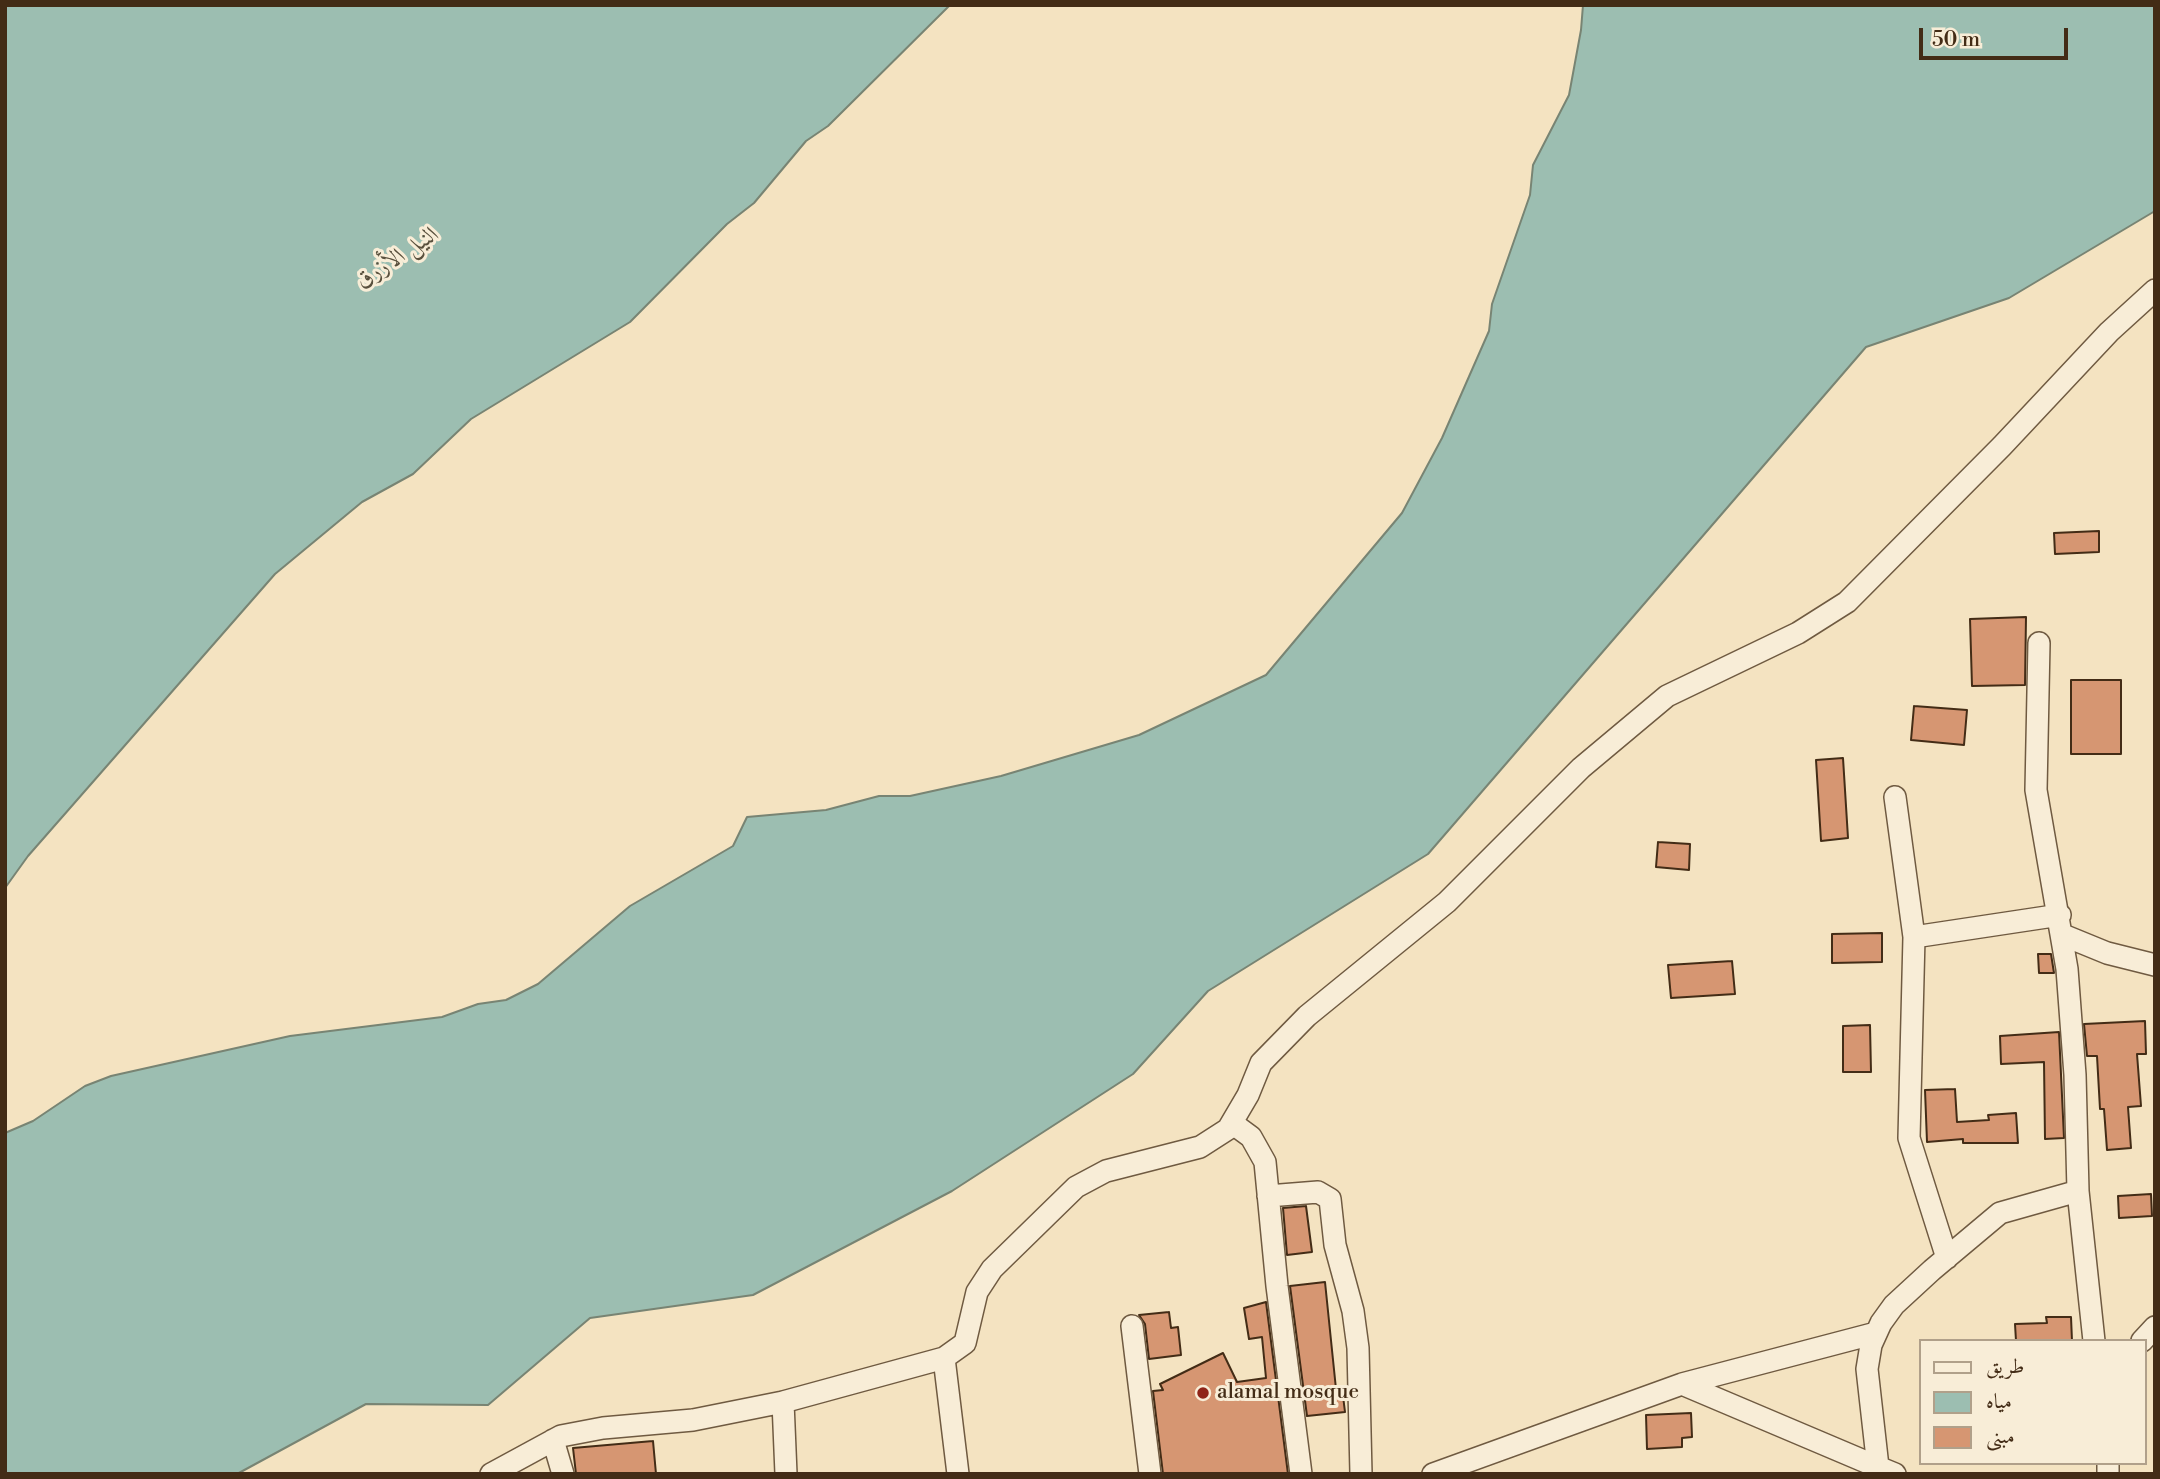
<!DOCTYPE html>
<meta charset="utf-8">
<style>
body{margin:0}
#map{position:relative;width:2160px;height:1479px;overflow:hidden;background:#f4e3c1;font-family:"Libre Bodoni",Amiri,serif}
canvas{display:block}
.frame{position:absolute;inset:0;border:7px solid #432c16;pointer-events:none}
.legend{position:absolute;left:1919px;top:1339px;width:228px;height:126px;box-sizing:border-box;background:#f8edd7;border:2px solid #b0a08a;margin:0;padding:9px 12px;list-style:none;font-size:21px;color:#432c16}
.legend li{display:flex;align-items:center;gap:14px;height:35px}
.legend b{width:35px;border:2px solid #b0a08a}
.scale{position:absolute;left:1919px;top:28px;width:149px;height:32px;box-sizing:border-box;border:4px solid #432c16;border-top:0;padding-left:9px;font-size:21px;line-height:24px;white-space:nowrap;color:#432c16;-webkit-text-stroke:5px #f8edd7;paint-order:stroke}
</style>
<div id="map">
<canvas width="2160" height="1479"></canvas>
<div class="frame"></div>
<ul class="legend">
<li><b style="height:9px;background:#f8edd7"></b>طريق</li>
<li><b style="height:19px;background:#9cbeb1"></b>مياه</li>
<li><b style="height:19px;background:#d69672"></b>مبنى</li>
</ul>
<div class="scale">50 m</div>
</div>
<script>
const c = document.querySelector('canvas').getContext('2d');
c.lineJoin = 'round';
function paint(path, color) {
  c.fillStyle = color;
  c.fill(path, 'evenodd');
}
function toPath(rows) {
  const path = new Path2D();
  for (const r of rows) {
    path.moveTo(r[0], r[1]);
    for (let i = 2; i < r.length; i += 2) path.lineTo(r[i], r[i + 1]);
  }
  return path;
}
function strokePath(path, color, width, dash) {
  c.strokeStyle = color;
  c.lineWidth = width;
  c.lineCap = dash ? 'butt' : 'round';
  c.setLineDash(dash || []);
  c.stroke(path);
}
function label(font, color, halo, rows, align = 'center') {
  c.font = font + ' "Libre Bodoni",Amiri,serif';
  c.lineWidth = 6;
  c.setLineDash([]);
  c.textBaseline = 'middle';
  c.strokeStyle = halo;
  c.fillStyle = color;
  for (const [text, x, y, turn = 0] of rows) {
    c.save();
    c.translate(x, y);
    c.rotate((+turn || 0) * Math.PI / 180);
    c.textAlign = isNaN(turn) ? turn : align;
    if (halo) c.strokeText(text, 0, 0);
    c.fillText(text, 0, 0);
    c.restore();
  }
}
const water = toPath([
 [5,5,950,5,828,126,806,141,754,203,727,224,630,322,471,419,413,474,362,502,275,574,28,856,5,888,5,5],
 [1583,5,2155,5,2155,211,2009,298,1866,347,1428,854,1208,991,1133,1074,952,1191,753,1295,590,1318,488,1405,366,1404,237,1474,5,1474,5,1133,33,1121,85,1086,111,1076,290,1036,442,1017,478,1004,506,1000,538,984,630,906,733,846,747,817,826,810,879,796,910,796,1001,776,1139,735,1266,675,1402,513,1442,438,1489,331,1492,304,1530,195,1533,165,1569,95,1581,30,1583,5]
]);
paint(water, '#9cbeb1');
strokePath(water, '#788473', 2);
const building = toPath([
 [2099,531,2099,552,2055,554,2054,533,2099,531],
 [2026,617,2025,685,1972,686,1970,619,2026,617],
 [2071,680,2121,680,2121,754,2071,754,2071,680],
 [1914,706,1967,710,1964,745,1911,740,1914,706],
 [1843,758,1848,838,1821,841,1816,760,1843,758],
 [1658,842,1690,844,1689,870,1656,867,1658,842],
 [1882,933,1882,962,1832,963,1832,934,1882,933],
 [2038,954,2051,954,2054,973,2039,973,2038,954],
 [1732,961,1735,994,1671,998,1668,965,1732,961],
 [2145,1021,2146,1054,2137,1054,2141,1106,2128,1107,2131,1148,2107,1150,2104,1109,2100,1109,2097,1056,2087,1056,2084,1024,2145,1021],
 [1870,1025,1871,1072,1843,1072,1843,1026,1870,1025],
 [2059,1032,2064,1138,2045,1139,2044,1062,2001,1064,2000,1036,2059,1032],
 [1955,1089,1957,1122,1989,1120,1988,1115,2016,1113,2018,1143,1963,1143,1963,1139,1927,1142,1925,1090,1955,1089],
 [2151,1194,2152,1216,2119,1218,2118,1196,2151,1194],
 [1306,1206,1312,1252,1287,1255,1283,1208,1306,1206],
 [1325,1282,1336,1389,1342,1388,1345,1412,1307,1416,1290,1286,1325,1282],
 [1266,1302,1288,1474,1163,1474,1153,1391,1163,1390,1160,1384,1223,1353,1237,1382,1266,1378,1262,1337,1249,1339,1244,1308,1266,1302],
 [1169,1312,1171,1328,1178,1327,1181,1355,1149,1359,1145,1324,1139,1315,1169,1312],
 [2046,1317,2071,1317,2072,1341,2016,1341,2015,1324,2047,1323,2046,1317],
 [1691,1413,1692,1437,1682,1438,1682,1447,1647,1449,1646,1415,1691,1413],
 [653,1441,656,1474,576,1474,573,1448,653,1441]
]);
paint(building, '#d69672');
strokePath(building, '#432c16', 2);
const minor = toPath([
 [2039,643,2036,790,2067,969,2075,1075,2078,1191,2094,1341],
 [1895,797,1914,937,1909,1138,1947,1258],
 [2063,935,2107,953,2155,965],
 [1914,937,2060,915],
 [1232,1123,1251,1137,1265,1162,1277,1286,1301,1474],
 [1268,1196,1318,1192,1330,1199,1335,1245,1353,1311,1358,1348,1361,1474],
 [1132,1326,1150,1474],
 [2142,1341,2155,1327],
 [944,1358,958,1474],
 [1682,1384,1878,1467],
 [783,1402,786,1474],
 [553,1440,563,1474],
 [491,1474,561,1436,603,1428,693,1420,783,1402,944,1358,965,1343,977,1292,992,1269,1076,1187,1106,1171,1200,1147,1228,1129,1248,1095,1261,1063,1307,1016,1447,902,1581,768,1667,696,1798,633,1847,602,2002,446,2109,332,2155,290],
 [1433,1474,1682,1384,1876,1333],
 [1895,1474,1878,1467,1867,1369,1871,1345,1881,1323,1894,1305,1932,1270,2000,1213,2078,1191],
 [2108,1474,2108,1463]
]);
strokePath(minor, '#6f5a41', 24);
strokePath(minor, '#f8edd7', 21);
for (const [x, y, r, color] of [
 [1203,1393,7,"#8f2418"]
]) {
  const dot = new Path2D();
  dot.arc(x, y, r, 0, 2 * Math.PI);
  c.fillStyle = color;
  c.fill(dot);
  strokePath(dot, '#f8edd7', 2.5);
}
label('21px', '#432c16', '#f8edd7', [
 ["alamal mosque",1217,1393]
], 'left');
label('italic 23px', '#59503d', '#f8edd7', [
 ["النيل الأزرق",398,258,-33]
]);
</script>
